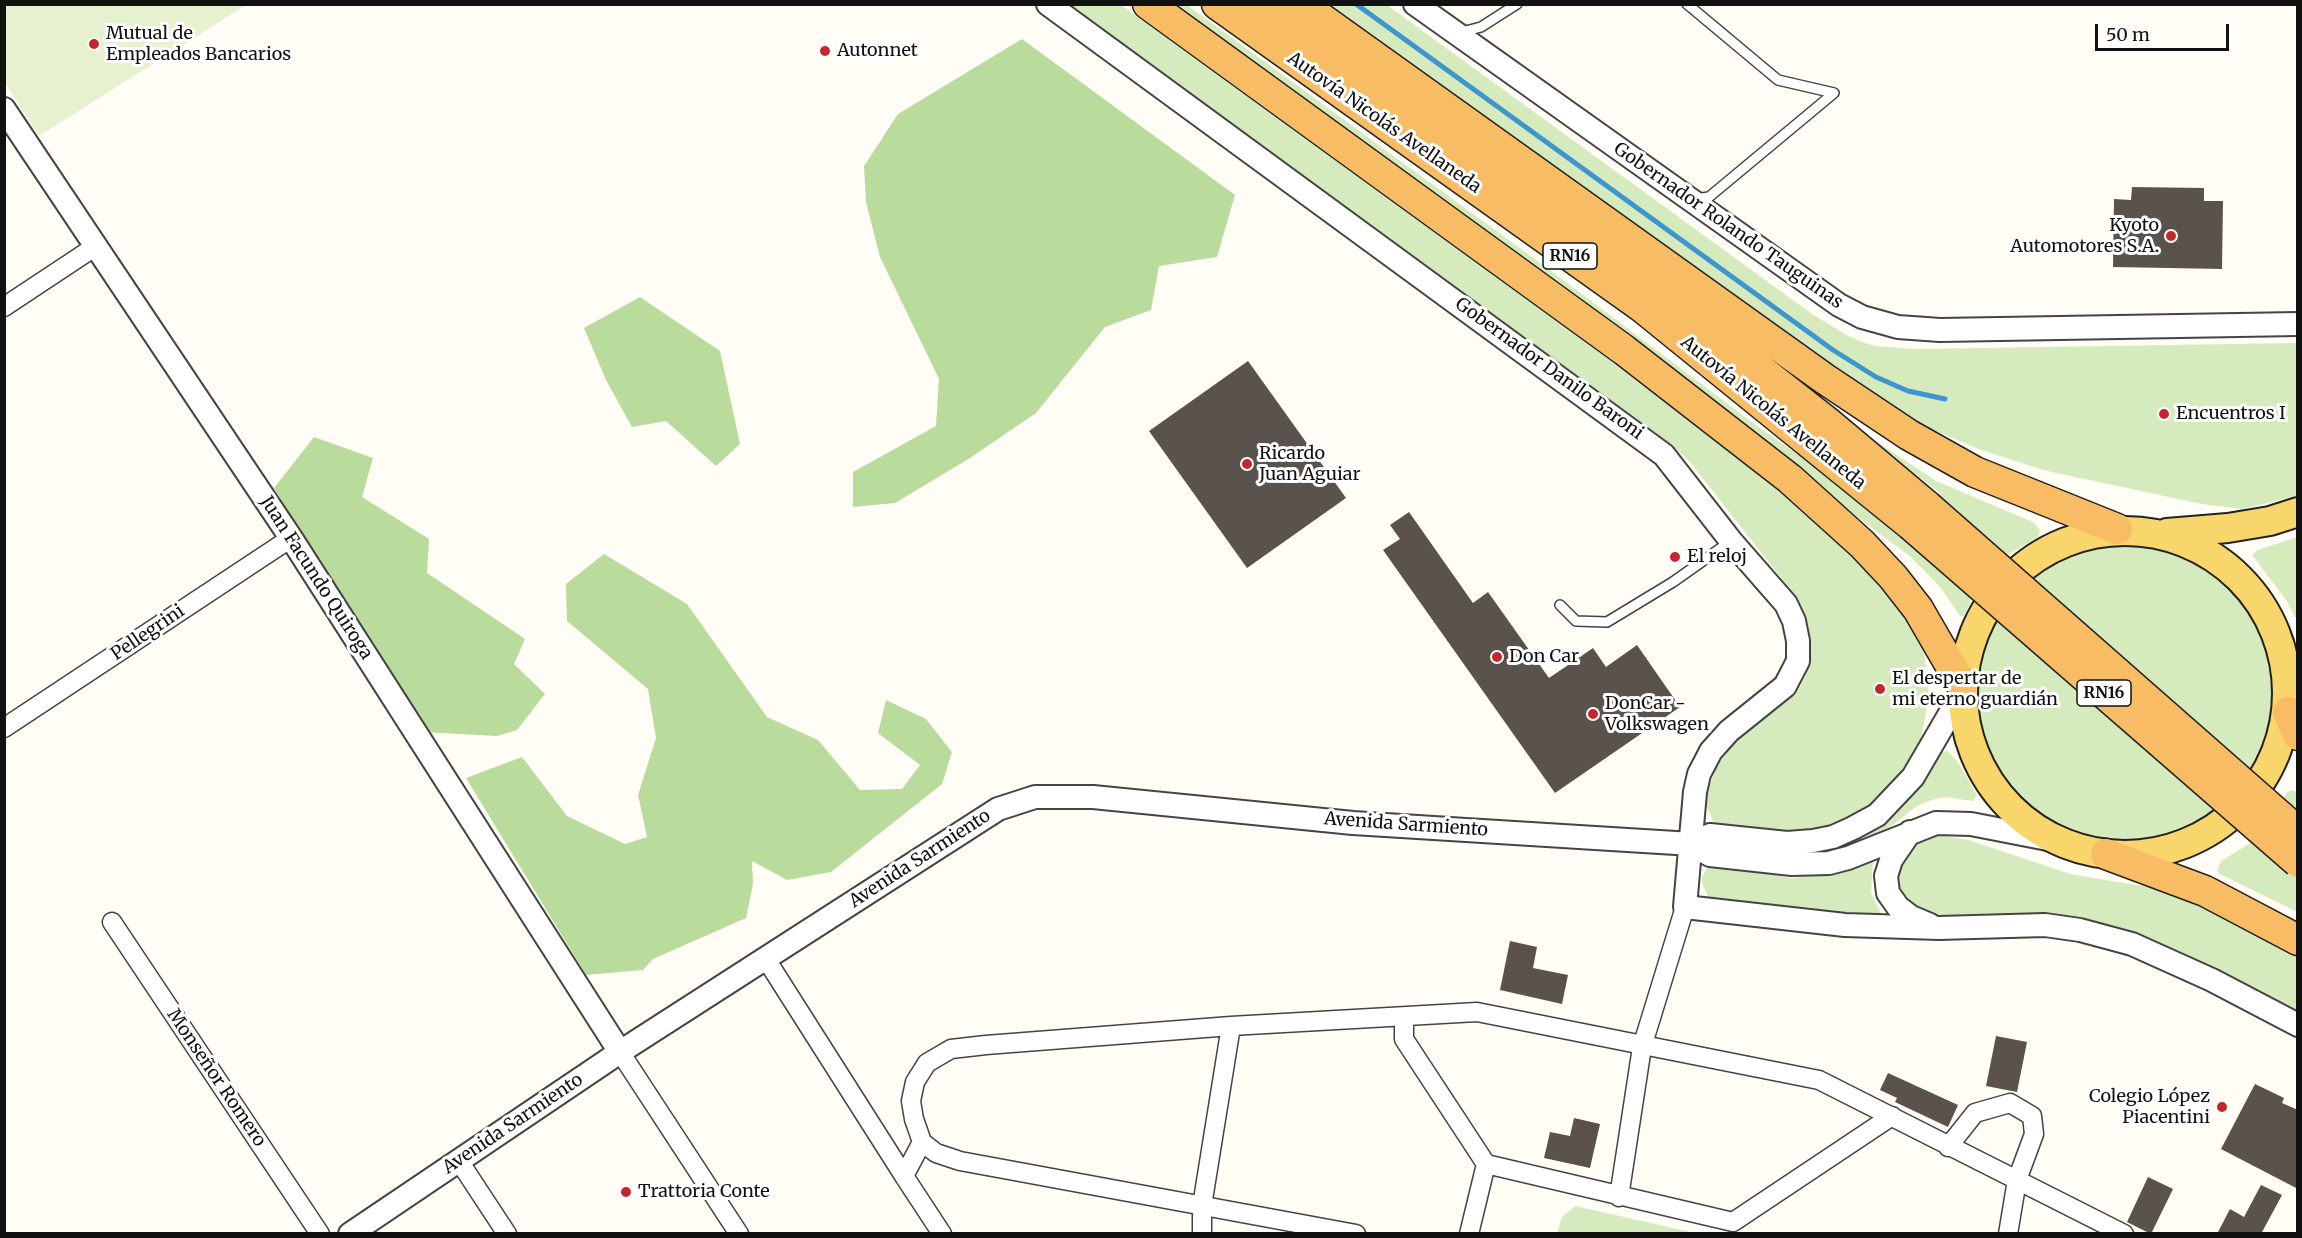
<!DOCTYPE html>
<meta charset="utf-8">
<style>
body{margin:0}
#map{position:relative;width:2302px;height:1238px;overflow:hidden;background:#fffdf5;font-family:Merriweather,serif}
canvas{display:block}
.frame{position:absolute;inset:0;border:6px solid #111;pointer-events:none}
.scale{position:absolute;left:2095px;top:24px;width:134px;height:27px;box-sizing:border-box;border:3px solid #111;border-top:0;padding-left:8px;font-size:18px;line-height:21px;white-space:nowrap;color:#111;-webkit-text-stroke:4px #fff;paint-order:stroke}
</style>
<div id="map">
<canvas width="2302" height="1238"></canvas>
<div class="frame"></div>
<div class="scale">50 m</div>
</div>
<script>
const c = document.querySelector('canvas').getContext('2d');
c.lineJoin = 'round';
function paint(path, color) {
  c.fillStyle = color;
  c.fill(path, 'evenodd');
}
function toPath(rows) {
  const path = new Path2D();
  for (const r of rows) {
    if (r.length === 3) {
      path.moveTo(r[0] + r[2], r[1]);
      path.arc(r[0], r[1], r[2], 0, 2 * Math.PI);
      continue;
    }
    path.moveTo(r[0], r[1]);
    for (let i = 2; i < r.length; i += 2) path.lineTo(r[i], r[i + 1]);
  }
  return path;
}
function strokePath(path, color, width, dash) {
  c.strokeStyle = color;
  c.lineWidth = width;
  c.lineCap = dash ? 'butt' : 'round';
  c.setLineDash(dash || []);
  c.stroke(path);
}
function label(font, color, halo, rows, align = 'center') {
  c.font = font + ' Merriweather,serif';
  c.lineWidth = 6;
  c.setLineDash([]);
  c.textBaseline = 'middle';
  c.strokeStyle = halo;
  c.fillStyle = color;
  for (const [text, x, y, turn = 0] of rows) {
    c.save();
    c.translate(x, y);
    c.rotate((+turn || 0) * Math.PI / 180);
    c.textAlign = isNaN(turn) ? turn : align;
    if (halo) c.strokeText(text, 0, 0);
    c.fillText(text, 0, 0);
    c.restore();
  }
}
paint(toPath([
 [1064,5,1121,5,1599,352,1867,558,1923,641,1929,697,1920,744,1910,763,1881,797,1859,814,1820,830,1780,831,1719,826,1713,821,1706,805,1706,795,1717,765,1733,744,1756,722,1798,691,1806,675,1811,640,1804,612,1793,593,1690,462,1674,447],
 [1170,5,1187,5,1558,276,1757,426,1907,531,1940,493,1456,127,1873,439,1936,481,2033,522,2040,530,2038,537,2002,558,1974,593,1964,616,1960,616,1941,588,1911,557],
 [1322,5,1387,5,1812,314,1850,337,1874,346,1914,349,2297,343,2297,496,2242,509,2202,504,2047,471,1981,450,1924,426,1873,400],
 [2297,537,2297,621,2286,600,2252,555,2258,550],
 [2128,692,150],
 [1948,751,1958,762,1977,795,1973,801,1945,797,1932,800,1917,806,1868,844,1828,856,1803,853,1829,850,1847,844,1881,825,1912,796,1942,752],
 [2293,790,2297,793,2297,912,2220,874,2217,870,2221,861,2257,839,2277,814,2287,792],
 [1928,833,1969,840,2070,874,2154,888,2222,912,2297,953,2297,1013,2135,935,1941,918,1926,914,1902,895,1895,881,1898,855],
 [1873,859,1871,893,1884,919,1714,900,1708,896,1702,883,1702,877,1709,865,1793,878,1833,873],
 [1575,1206,1695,1233,1557,1233,1562,1217]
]), '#d5ebbd');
paint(toPath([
 [1022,39,1235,195,1217,257,1159,266,1151,310,1105,327,1036,413,970,458,895,503,853,507,853,472,936,426,939,379,880,257,866,202,864,166,898,114],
 [640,297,720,351,740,444,716,466,666,421,632,427,606,380,584,328],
 [314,437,373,458,362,497,429,539,427,573,525,639,514,664,545,694,517,730,497,736,424,732,274,488],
 [604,554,687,604,767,717,818,740,860,790,902,789,920,765,878,733,886,700,926,719,952,752,942,784,831,872,787,880,752,861,753,884,746,918,653,959,643,970,586,975,466,778,522,757,567,816,625,844,647,837,638,795,656,738,648,689,567,621,566,584]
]), '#b9dc9c');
paint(toPath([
 [5,4,246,4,246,5,39,136,5,83]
]), '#e6f2cf');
strokePath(toPath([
 [1356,4,1833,350,1876,377,1908,391,1945,399]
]), '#3f96cf', 5);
paint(toPath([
 [2132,187,2204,188,2204,201,2223,201,2222,269,2113,267,2114,199,2131,200],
 [1248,361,1346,498,1247,568,1149,431],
 [1409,512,1473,603,1488,592,1549,678,1593,648,1606,667,1637,645,1680,707,1555,793,1383,550,1400,539,1390,525],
 [1510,941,1537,947,1533,968,1568,975,1562,1004,1500,990],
 [1996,1036,2027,1042,2017,1092,1986,1086],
 [1888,1073,1958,1105,1948,1127,1895,1102,1897,1098,1880,1090],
 [2255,1084,2284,1098,2282,1103,2298,1110,2298,1189,2221,1149],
 [1574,1118,1600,1124,1590,1168,1544,1158,1550,1132,1570,1136],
 [2148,1177,2173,1189,2151,1234,2127,1222],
 [2261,1185,2282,1195,2261,1234,2217,1234,2230,1209,2244,1217]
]), '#5a524d');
const service = toPath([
 [1687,4,1778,80,1834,93,1709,197,1695,199],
 [1458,33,1481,27,1517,4],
 [1560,605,1576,621,1607,622,1673,582,1731,541]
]);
const minor = toPath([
 [4,307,96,246],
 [4,728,291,538],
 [112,922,320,1234],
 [766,959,904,1176],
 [1404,1018,1404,1039,1486,1164,1733,1222,1892,1116],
 [620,1052,739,1234],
 [922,1142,904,1176,942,1234],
 [1948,1147,1975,1113,2010,1103,2032,1116,2034,1134,2017,1180,2008,1234],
 [459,1161,507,1234],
 [1619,1197,1642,1047,1685,907],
 [1202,1234,1202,1206,1231,1026],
 [1356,1234,960,1161,936,1153,922,1142,914,1119,911,1101,915,1082,927,1063,951,1049,986,1045,1231,1026,1477,1012,1819,1080,2124,1234],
 [1469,1234,1486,1164]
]);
const tertiary = toPath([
 [1048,4,1664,455,1731,541,1786,604,1794,621,1798,641,1798,661,1785,686,1729,731,1711,751,1699,774,1695,792,1685,907,1845,925,1939,928,2045,925,2080,930,2132,944,2212,980,2298,1025],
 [1415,4,1839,305,1862,317,1898,327,1940,330,2298,324],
 [4,109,291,538,620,1052],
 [1910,832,1891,860,1886,876,1888,893,1898,907,1911,917,1930,925],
 [1692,844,1710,835,1787,843,1813,841,1833,837,1853,828,1877,815,1913,777,1962,693],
 [350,1234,620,1052,998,809,1035,797,1093,797,1353,823,1692,844,1710,855,1792,864,1829,863,1848,858,1936,823,1971,824,2058,841]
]);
const primary = toPath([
 [2125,693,162],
 [2167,533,2228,528,2270,521,2298,512]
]);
const trunk = toPath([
 [1148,4,1624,350,1790,479,1862,544,1893,577,1918,609,1962,685],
 [1217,4,1642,307,1911,525],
 [1259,4,1640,275,1827,422,1927,506],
 [1301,4,1825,379,1909,435,1975,472,2117,529],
 [2288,712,2298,735],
 [2106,854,2205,891,2298,940]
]);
strokePath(service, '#444', 12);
strokePath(minor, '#444', 21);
strokePath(tertiary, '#444', 26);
strokePath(primary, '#222', 32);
strokePath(trunk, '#222', 33);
strokePath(service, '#fff', 9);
strokePath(minor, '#fff', 18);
strokePath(tertiary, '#fff', 22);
strokePath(primary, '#f9d66b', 28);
strokePath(trunk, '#f7bc64', 30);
const trunkBridge = toPath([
 [1927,506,2298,832],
 [1911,525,2298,862]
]);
strokePath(trunkBridge, '#222', 33, []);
strokePath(trunkBridge, '#f7bc64', 30);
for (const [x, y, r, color] of [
 [94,44,6,"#c4262e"],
 [825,51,6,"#c4262e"],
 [2171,236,6,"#c4262e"],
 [2164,414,6,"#c4262e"],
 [1247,464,6,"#c4262e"],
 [1675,557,6,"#c4262e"],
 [1497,657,6,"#c4262e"],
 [1880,689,6,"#c4262e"],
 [1593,714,6,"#c4262e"],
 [2222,1107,6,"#c4262e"],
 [626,1192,6,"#c4262e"]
]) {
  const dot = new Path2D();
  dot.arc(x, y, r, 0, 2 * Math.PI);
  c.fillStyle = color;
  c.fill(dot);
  strokePath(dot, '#fff', 2);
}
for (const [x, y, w] of [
 [1570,256,54],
 [2104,693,54]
]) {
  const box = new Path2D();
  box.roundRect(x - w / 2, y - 13, w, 26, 4.5);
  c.fillStyle = '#fff';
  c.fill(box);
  strokePath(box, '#111', 1.5);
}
label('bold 16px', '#111', null, [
 ["RN16",1570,256],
 ["RN16",2104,693]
]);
label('18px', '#111', '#fff', [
 ["Mutual de",106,34],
 ["Empleados Bancarios",106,55],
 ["Autonnet",837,51],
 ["Kyoto",2159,226,"right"],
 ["Automotores S.A.",2159,247,"right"],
 ["Encuentros I",2176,414],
 ["Ricardo",1259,454],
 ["Juan Aguiar",1259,475],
 ["El reloj",1687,557],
 ["Don Car",1509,657],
 ["El despertar de",1892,679],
 ["mi eterno guardián",1892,700],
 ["DonCar -",1605,704],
 ["Volkswagen",1605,725],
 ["Colegio López",2210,1097,"right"],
 ["Piacentini",2210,1118,"right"],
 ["Trattoria Conte",638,1192]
], 'left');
label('18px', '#111', '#fff', [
 ["Autovía Nicolás Avellaneda",1384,123,35],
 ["Gobernador Rolando Tauguinas",1728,226,35],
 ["Gobernador Danilo Baroni",1549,369,36],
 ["Autovía Nicolás Avellaneda",1773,413,39],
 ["Juan Facundo Quiroga",316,578,57],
 ["Pellegrini",148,633,-34],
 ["Avenida Sarmiento",1406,825,4],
 ["Avenida Sarmiento",920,859,-33],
 ["Monseñor Romero",216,1078,56],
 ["Avenida Sarmiento",513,1124,-34]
]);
</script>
